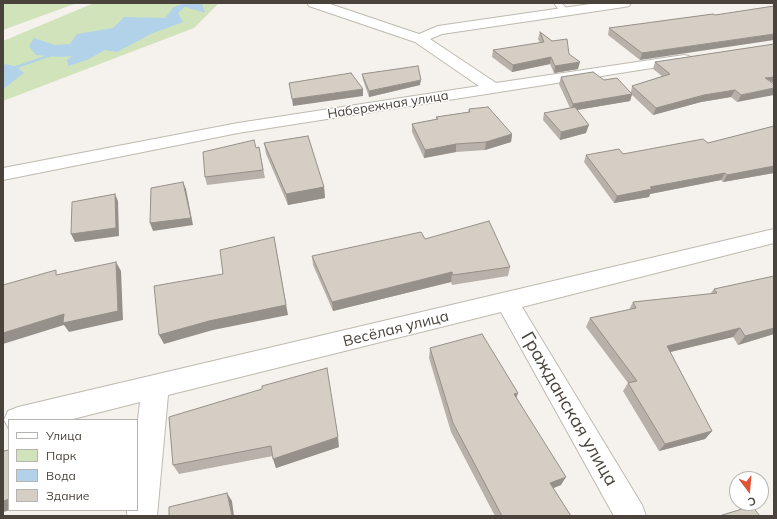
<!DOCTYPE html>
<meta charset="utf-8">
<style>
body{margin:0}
#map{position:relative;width:777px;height:519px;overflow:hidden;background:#f5f2ed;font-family:Mulish,sans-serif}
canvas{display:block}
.frame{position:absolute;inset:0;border:4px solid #49433b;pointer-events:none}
.legend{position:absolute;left:8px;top:419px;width:130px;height:92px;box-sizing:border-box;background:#fff;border:1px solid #b6b4b1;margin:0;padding:5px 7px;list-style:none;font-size:12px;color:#49433b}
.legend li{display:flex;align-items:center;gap:8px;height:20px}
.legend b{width:20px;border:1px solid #b6b4b1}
.north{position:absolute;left:729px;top:471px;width:40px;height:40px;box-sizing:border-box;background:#fff;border:1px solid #b6b4b1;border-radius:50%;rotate:164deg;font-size:11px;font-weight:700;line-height:16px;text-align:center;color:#49433b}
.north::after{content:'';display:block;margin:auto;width:14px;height:18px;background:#e15238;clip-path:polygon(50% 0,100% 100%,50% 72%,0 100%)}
</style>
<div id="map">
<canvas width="777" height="519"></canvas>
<div class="frame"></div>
<ul class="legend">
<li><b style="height:5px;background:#fff"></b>Улица</li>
<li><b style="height:11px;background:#d1e3bb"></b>Парк</li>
<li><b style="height:11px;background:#b2d2e9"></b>Вода</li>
<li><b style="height:11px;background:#d5cec4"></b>Здание</li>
</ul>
<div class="north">С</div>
</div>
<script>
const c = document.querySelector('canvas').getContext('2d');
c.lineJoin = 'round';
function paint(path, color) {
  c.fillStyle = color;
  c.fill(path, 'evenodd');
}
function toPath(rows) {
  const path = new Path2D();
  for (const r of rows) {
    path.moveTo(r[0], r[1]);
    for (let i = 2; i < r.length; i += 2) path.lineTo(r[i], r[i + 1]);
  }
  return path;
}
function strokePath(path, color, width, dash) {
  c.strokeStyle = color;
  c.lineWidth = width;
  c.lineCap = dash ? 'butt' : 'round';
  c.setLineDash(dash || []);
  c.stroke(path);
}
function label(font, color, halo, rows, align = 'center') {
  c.font = font + ' Mulish,sans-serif';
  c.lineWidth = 3;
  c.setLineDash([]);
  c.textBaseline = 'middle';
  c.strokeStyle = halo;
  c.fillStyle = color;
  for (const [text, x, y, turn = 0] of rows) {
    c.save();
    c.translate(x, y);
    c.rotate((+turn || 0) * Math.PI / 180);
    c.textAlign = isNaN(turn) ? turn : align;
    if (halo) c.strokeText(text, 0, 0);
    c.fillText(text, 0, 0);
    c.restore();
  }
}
paint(toPath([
 [3,3,77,3,3,30],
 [94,3,219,3,194,28,3,101,3,41]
]), '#d1e3bb');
paint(toPath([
 [186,3,202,4,205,13,185,7,178,13,183,22,151,34,117,52,105,50,87,60,68,66,67,60,72,56,59,57,36,55,29,46,34,38,55,45,70,44,77,34,113,28,124,17,165,18,174,7],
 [6,64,17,67,24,73,3,89,3,65]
]), '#b2d2e9');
paint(toPath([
 [54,53,58,54,3,73,3,70,54,53]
]), '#b2d2e9');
const lane = toPath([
 [554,3,562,3,568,11,564,13,561,13,554,3]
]);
const street = toPath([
 [307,3,327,3,419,34,438,26,597,3,631,3,629,6,624,7,442,34,430,39,496,83,684,55,689,56,691,59,689,62,684,63,238,133,3,180,3,168,238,123,479,86,415,42,309,6,307,3],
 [774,229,774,243,522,307,642,505,646,516,614,516,501,312,168,395,157,516,127,516,127,510,137,510,137,428,140,402,69,420,9,420,9,429,4,420,8,411,18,407,774,229]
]);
strokePath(lane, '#bfbab0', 2);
strokePath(street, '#bfbab0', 2);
paint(lane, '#fff');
paint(street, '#fff');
paint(toPath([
 [713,14,640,60,608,35,609,28],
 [540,32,569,54,578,69,554,73,550,64,512,72,492,57,493,50,540,43,538,39],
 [774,44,737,102,731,97,701,102,653,115,632,95,630,101,577,110,586,133,560,140,543,120,544,113,570,108,559,84,561,77,604,80,631,92,632,86,662,76,653,69,655,62],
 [362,74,420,85,369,97,363,80],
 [469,109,512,134,511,142,485,150,456,152,424,158,412,132,412,124,436,119,436,117,468,112],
 [774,126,774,173,723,182,721,180,650,194,649,197,614,203,584,162,586,155,623,154,708,143],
 [264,143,324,187,325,198,288,205,266,154],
 [259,147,265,178,207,185,205,177,256,148],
 [425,239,510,267,508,276,452,285,451,282,333,311,313,265,312,256],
 [774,276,774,334,738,345,733,337,670,352,712,431,705,439,659,451,623,391,628,383,586,327,590,318,629,310,633,302,710,294,714,289],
 [430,348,518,393,516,397,561,485,553,488,571,516,495,516,451,432,429,358],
 [169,417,339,447,276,468,273,456,179,474,173,465]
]), '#b7b1a9');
paint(toPath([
 [774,34,774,40,640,60,642,53],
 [551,57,550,64,512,72,513,65],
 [580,62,578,69,554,73,555,66],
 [774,77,774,83,765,78],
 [421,80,420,85,369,97,369,91],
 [774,88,774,95,737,102,741,95],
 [363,89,363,96,293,106,292,99],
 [735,90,731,97,701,102,653,115,656,108,704,95],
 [632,94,630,101,571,111,573,104],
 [589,125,586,133,560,140,561,132],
 [512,134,511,142,485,150,486,142],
 [456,144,456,152,424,158,425,150],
 [774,166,774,173,723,182,727,175],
 [725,173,721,180,650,194,649,197,614,203,617,196,650,187],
 [183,182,186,189,193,225,153,231,150,223],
 [324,187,325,198,288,205,286,194],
 [115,194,118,201,119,236,75,242,71,234],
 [274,237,288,315,213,330,164,344,159,335],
 [116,262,121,271,123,320,69,332,64,325,3,344,3,333],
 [452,272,451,282,333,311,332,302],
 [740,328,733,337,662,354,667,346],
 [774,328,774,334,738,345,745,336],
 [518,393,515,402,514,394],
 [712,431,705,439,659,451,665,444],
 [338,437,339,447,276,468,273,459],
 [566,477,561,485,546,491,550,483],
 [227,493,232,501,234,516,232,516],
 [9,499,9,510,11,510,3,512,3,501]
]), '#959089');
const building = toPath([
 [774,6,774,34,642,53,609,28,713,14,715,15,774,6],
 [540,32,552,41,567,39,569,54,580,62,555,66,551,57,513,65,493,50,544,42,540,32],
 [774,44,774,77,765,78,774,84,774,88,741,95,735,90,704,95,656,108,632,86,670,74,655,62,774,44],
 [418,66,421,80,369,91,362,74,418,66],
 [593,72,604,80,617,78,632,94,573,104,561,77,593,72],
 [351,73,363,89,292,99,289,83,351,73],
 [488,107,512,134,486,142,456,144,425,150,412,124,438,119,436,117,470,112,469,109,488,107],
 [575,107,589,125,561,132,544,113,575,107],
 [774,126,774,166,727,175,725,173,650,187,652,189,617,196,586,155,619,149,623,154,703,139,708,143,774,126],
 [308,136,324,187,286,194,264,143,308,136],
 [254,140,256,148,259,147,263,170,205,177,203,152,254,140],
 [183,182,191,218,150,223,151,188,183,182],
 [115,194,116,228,71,234,72,202,115,194],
 [489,221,510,267,453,275,452,272,332,302,312,256,421,232,425,239,489,221],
 [274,237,286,305,209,321,159,335,154,286,223,274,220,250,274,237],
 [116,262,118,311,63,323,64,314,3,333,3,285,56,270,56,275,116,262],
 [774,276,774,328,745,336,740,328,667,346,712,431,665,444,628,383,637,381,590,318,636,308,633,302,717,293,714,289,774,276],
 [482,334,518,393,514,394,566,477,550,483,571,516,502,516,453,423,430,348,482,334],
 [327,368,338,437,273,459,271,446,173,465,169,417,262,389,262,386,327,368],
 [9,450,9,499,3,501,3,451,9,450],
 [227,493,232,516,169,516,169,507,227,493],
 [752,506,760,516,719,516,752,506]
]);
paint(building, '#d5cec4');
strokePath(building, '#959089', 1);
label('13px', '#49433b', '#fff', [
 ["Набережная улица",388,105,-9]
]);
label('15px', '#49433b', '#fff', [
 ["Весёлая улица",396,329,-14]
]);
label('18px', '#49433b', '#fff', [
 ["Гражданская улица",569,409,60]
]);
</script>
